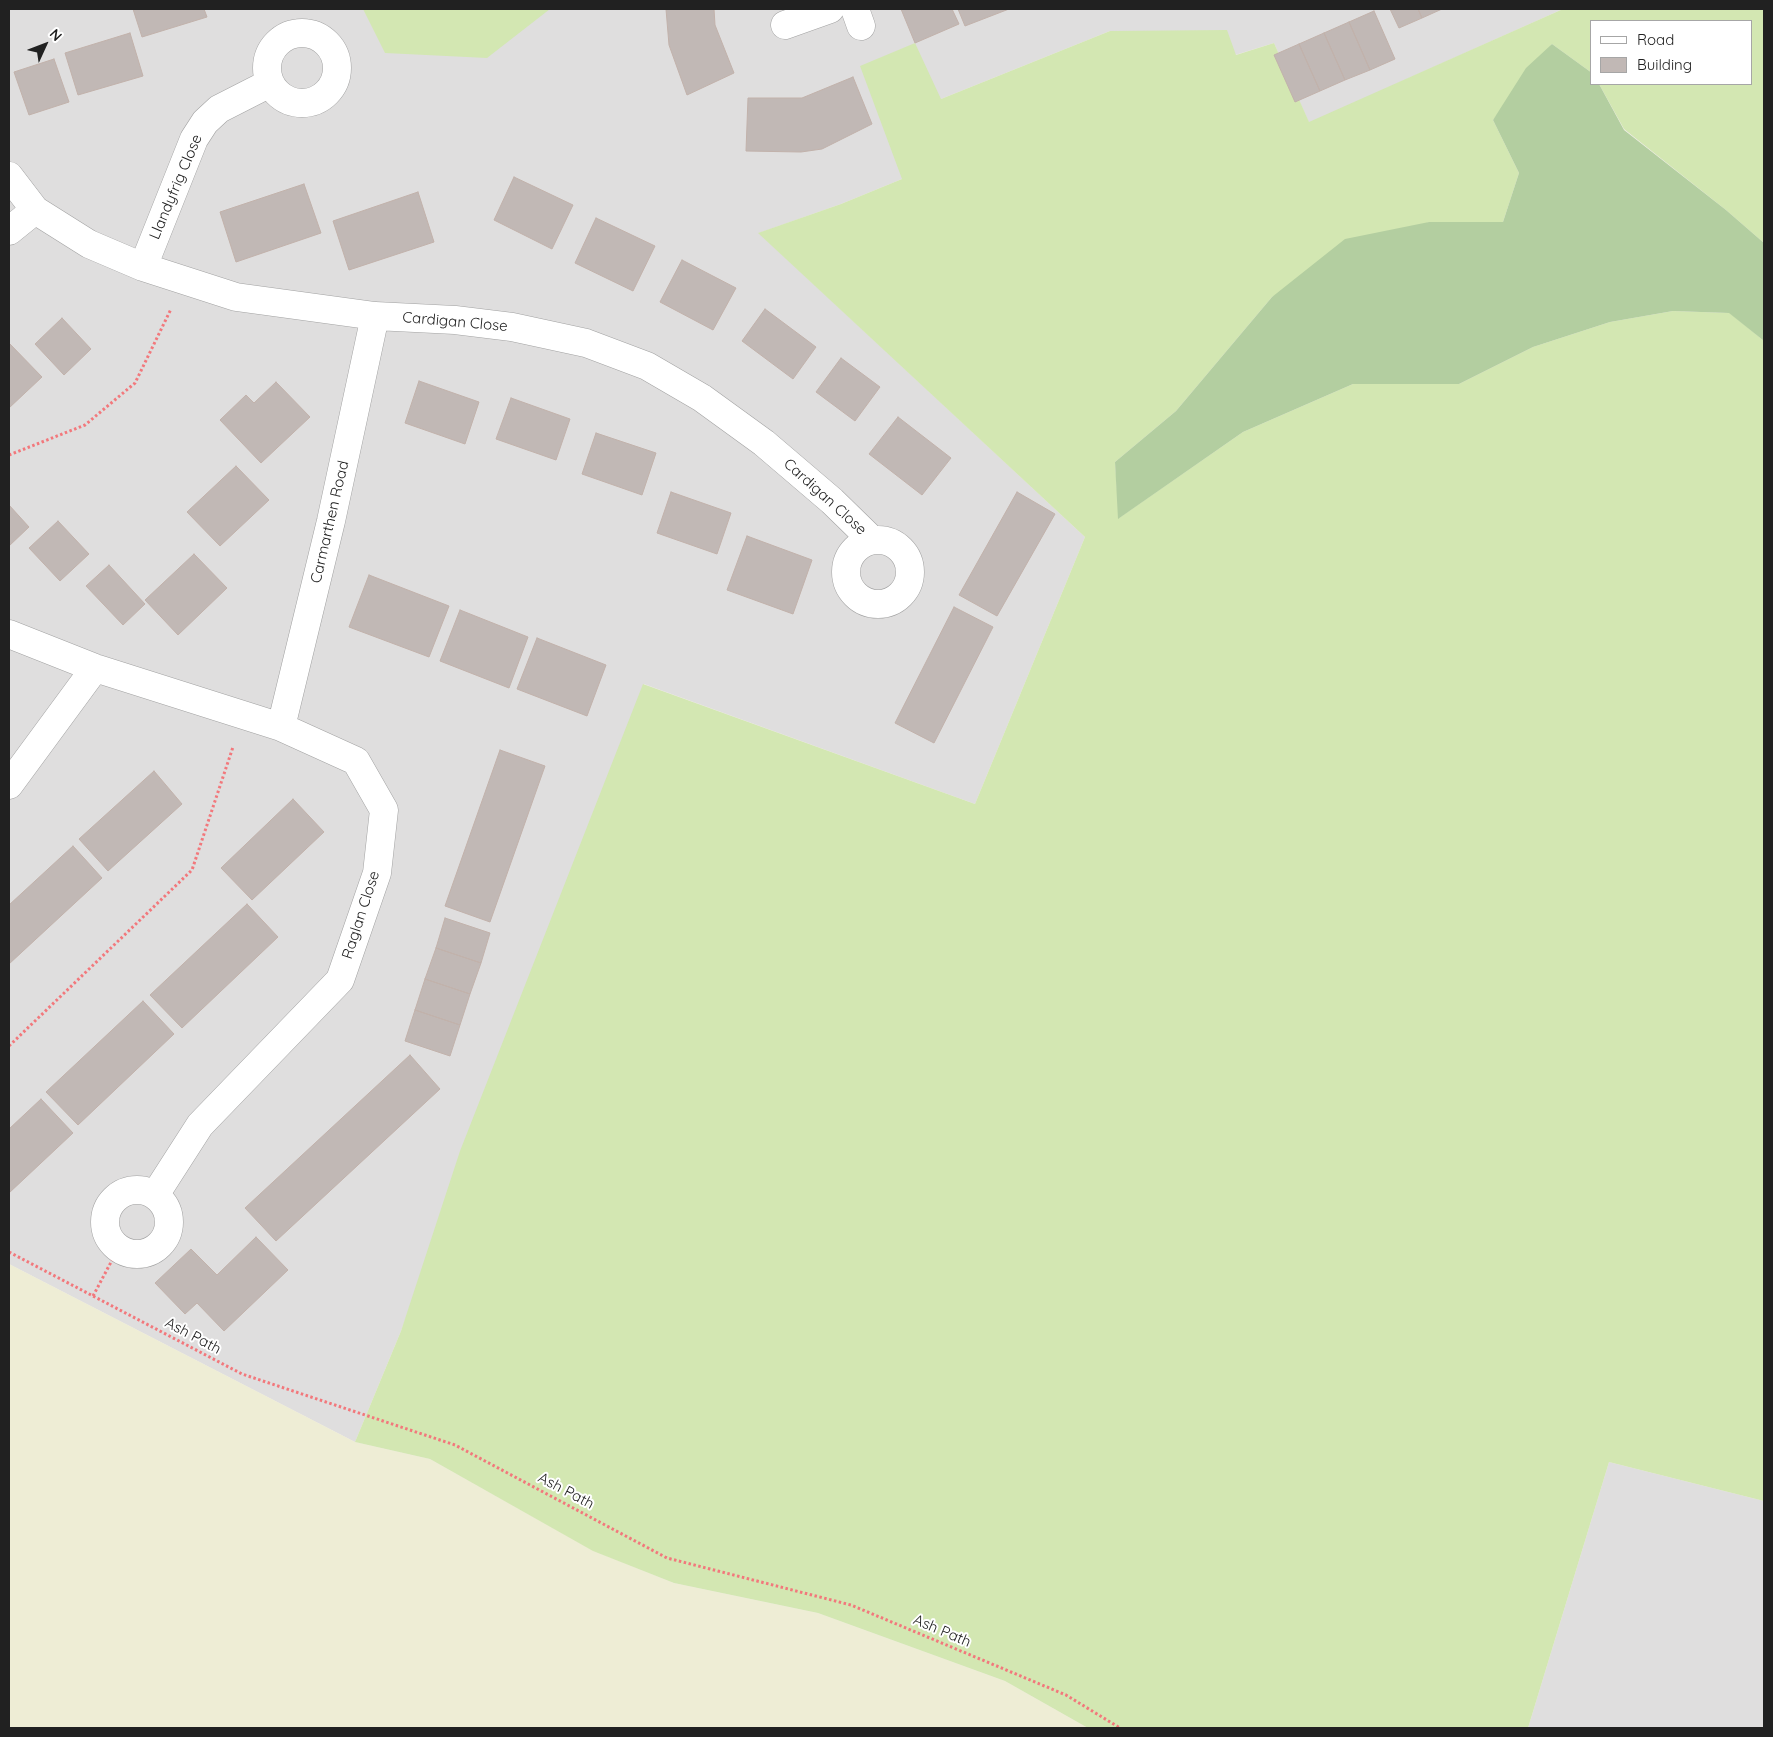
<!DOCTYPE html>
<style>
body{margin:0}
#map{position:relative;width:1773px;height:1737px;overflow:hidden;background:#f1ede9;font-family:Quicksand,sans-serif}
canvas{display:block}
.frame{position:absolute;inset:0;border:10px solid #212121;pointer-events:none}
.legend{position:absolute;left:1590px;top:20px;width:162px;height:65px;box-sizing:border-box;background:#fff;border:1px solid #a6a6a6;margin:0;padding:6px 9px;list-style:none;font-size:15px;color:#212121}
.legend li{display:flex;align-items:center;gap:10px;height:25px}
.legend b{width:25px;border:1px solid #a6a6a6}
.north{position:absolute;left:20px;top:20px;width:50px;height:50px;-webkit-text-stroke:4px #fff;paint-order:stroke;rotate:47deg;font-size:14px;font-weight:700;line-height:20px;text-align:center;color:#212121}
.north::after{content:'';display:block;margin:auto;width:18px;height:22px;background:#212121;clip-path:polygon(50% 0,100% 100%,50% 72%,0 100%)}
</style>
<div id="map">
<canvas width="1773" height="1737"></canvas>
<div class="frame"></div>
<ul class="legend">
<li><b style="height:6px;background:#fff"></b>Road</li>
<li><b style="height:14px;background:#c1b8b5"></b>Building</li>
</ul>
<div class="north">N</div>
</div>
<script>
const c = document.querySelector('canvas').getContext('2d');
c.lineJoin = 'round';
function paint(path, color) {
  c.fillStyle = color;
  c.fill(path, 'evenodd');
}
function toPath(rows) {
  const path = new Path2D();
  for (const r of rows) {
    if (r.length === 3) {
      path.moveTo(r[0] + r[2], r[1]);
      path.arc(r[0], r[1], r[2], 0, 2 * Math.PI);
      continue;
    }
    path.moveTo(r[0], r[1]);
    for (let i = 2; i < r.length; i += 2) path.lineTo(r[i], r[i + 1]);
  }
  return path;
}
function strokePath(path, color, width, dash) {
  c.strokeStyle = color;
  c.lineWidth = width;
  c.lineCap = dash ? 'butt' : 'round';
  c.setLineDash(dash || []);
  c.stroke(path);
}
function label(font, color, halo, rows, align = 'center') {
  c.font = font + ' Quicksand,sans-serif';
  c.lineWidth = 4;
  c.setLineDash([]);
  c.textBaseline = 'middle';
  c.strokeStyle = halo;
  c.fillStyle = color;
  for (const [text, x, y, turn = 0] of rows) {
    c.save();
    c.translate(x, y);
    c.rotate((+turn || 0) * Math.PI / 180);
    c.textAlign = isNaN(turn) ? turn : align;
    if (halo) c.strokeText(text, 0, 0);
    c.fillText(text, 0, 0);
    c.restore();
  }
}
paint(toPath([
 [9,9,1563,9,1309,123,1274,43,1235,55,1110,31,941,99,902,179,841,204,759,233,1085,537,975,804,644,684,401,1331,355,1442,9,1264],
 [1609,1462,1764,1501,1764,1728,1528,1728]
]), '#dfdede');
paint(toPath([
 [9,1264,355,1442,430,1459,594,1551,674,1583,818,1613,1005,1681,1088,1728,9,1728]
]), '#eeedd5');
paint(toPath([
 [363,9,550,9,487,58,385,53],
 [1563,9,1764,9,1764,243,1726,210,1624,129,1599,84,1752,84,1752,21,1592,21,1592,73,1552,44,1493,120,1519,173,1503,222,1429,222,1272,297,1176,411,1115,462,1119,518,1243,432,1353,384,1459,384,1533,347,1610,322,1673,311,1730,313,1764,341,1764,1501,1609,1462,1528,1728,1088,1728,1005,1681,818,1613,674,1583,593,1551,430,1459,355,1442,401,1331,460,1151,643,684,975,804,1085,537,758,233,841,204,902,179,860,66,915,43,941,99,1110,31,1227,30,1236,55,1274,43,1309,122]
]), '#d3e7b2');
paint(toPath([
 [1552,44,1592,73,1592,84,1599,84,1624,130,1726,210,1764,243,1764,341,1729,313,1673,311,1610,322,1533,347,1459,384,1353,384,1243,432,1118,519,1115,462,1176,411,1272,297,1345,239,1429,222,1503,222,1519,173,1493,120,1526,68]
]), '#b3cea0');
const building = toPath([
 [133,9,204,9,207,17,142,37,133,9],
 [666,9,714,9,715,25,734,73,687,95,669,45,666,9],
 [901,9,952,9,959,24,915,43,901,9],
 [958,9,1009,9,965,26,958,9],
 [1390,9,1418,9,1422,18,1399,28,1390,9],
 [1418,9,1442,9,1422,18,1418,9],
 [1374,11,1395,59,1370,70,1349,22,1374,11],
 [1349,22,1370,70,1345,80,1324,33,1349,22],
 [130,33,143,76,78,95,65,53,130,33],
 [1324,33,1345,80,1320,91,1299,44,1324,33],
 [1299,44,1320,91,1295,102,1274,55,1299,44],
 [54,59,69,102,29,115,14,72,54,59],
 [853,77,872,124,822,149,801,152,746,151,748,98,802,98,853,77],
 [514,177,573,205,552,249,494,220,514,177],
 [304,184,321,233,236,262,220,212,304,184],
 [418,192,434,242,349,270,333,221,418,192],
 [596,218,655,246,633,291,575,263,596,218],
 [682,260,736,288,713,330,660,302,682,260],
 [765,309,816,347,793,379,742,341,765,309],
 [62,318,91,349,64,375,35,344,62,318],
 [9,343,42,377,9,408,9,343],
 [841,358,880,387,855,421,816,392,841,358],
 [419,381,479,402,465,444,405,423,419,381],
 [276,382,310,417,261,463,220,420,246,395,254,403,276,382],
 [511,398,570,419,556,460,496,439,511,398],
 [898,417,951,458,922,495,869,454,898,417],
 [596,433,656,453,642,495,582,474,596,433],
 [236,466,269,500,220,546,187,512,236,466],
 [671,492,731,513,717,554,657,533,671,492],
 [1017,492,1055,514,997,616,959,595,1017,492],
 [9,505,29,527,9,546,9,505],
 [58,521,89,554,60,581,29,548,58,521],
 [747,536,812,560,793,614,727,590,747,536],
 [194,554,227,588,178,635,145,600,194,554],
 [109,565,145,604,123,625,86,586,109,565],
 [369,575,449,606,429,657,349,627,369,575],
 [954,607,993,627,934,743,895,723,954,607],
 [460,610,528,637,509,688,440,661,460,610],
 [537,638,606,665,587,716,517,689,537,638],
 [500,750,545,766,490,922,445,906,500,750],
 [154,771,182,804,108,871,79,839,154,771],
 [293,799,324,832,252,900,221,868,293,799],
 [73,846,102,878,9,964,9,905,73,846],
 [247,904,278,937,182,1028,150,995,247,904],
 [445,918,490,933,481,963,436,948,445,918],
 [436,948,481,963,470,994,425,979,436,948],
 [425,979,470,994,460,1025,415,1010,425,979],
 [143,1001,174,1034,78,1125,46,1092,143,1001],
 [415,1010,460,1025,450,1056,405,1041,415,1010],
 [410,1055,440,1089,276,1241,245,1208,410,1055],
 [41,1099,73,1133,9,1193,9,1129,41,1099],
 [256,1237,288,1270,224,1331,197,1303,185,1314,155,1283,191,1249,217,1275,256,1237]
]);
paint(building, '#c1b8b5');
strokePath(building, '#c2b2ab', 1);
const street = toPath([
 [855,9,861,26],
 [785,25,830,9],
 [302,68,35],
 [9,176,35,210,89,244,143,267,236,297,375,316,455,320,512,327,586,343,647,366,702,398,764,443,832,501,872,540],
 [9,231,35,210],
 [143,267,194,139,205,122,219,109,270,83],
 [878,572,32],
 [9,634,95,668,281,727,356,761,384,810,377,873,340,980,200,1125,155,1195],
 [281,727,331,521,375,316],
 [9,785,95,668],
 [137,1222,32]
]);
strokePath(street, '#a2a2a2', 29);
strokePath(toPath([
 [9,455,85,425,135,383,171,309],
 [9,1046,192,870,233,747],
 [9,1252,242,1374,455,1445,667,1558,851,1605,1066,1695,1120,1728],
 [93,1296,118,1249]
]), '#f2787c', 3, [2.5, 2.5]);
strokePath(street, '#fff', 28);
label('15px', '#212121', '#fff', [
 ["Llandyfrig Close",176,187,-67],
 ["Cardigan Close",455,322,5],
 ["Cardigan Close",825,497,42],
 ["Carmarthen Road",330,522,-77],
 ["Raglan Close",361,915,-72],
 ["Ash Path",193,1336,28],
 ["Ash Path",566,1491,28],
 ["Ash Path",942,1631,23]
]);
</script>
